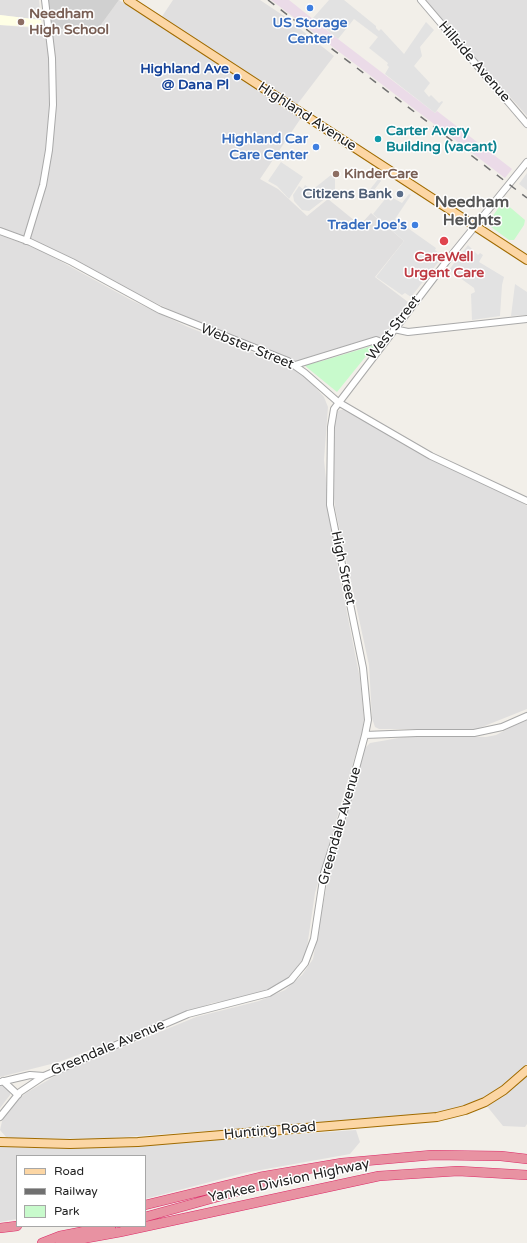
<!DOCTYPE html>
<style>
body{margin:0}
#map{position:relative;width:527px;height:1243px;overflow:hidden;background:#f2efe9;font-family:"Varela Round",sans-serif}
canvas{display:block}
.legend{position:absolute;left:16px;top:1155px;width:130px;height:72px;box-sizing:border-box;background:#fff;border:1px solid #a7a7a7;margin:0;padding:5px 7px;list-style:none;font-size:12px;color:#222}
.legend li{display:flex;align-items:center;gap:8px;height:20px}
.legend b{width:20px;border:1px solid #a7a7a7}
</style>
<div id="map">
<canvas width="527" height="1243"></canvas>
<ul class="legend">
<li><b style="height:5px;background:#fcd6a4"></b>Road</li>
<li><b style="height:5px;background:#707070"></b>Railway</li>
<li><b style="height:11px;background:#c8facc"></b>Park</li>
</ul>
</div>
<script>
const c = document.querySelector('canvas').getContext('2d');
c.lineJoin = 'round';
function paint(path, color) {
  c.fillStyle = color;
  c.fill(path, 'evenodd');
}
function toPath(rows) {
  const path = new Path2D();
  for (const r of rows) {
    path.moveTo(r[0], r[1]);
    for (let i = 2; i < r.length; i += 2) path.lineTo(r[i], r[i + 1]);
  }
  return path;
}
function strokePath(path, color, width, dash) {
  c.strokeStyle = color;
  c.lineWidth = width;
  c.lineCap = dash ? 'butt' : 'round';
  c.setLineDash(dash || []);
  c.stroke(path);
}
function label(font, color, halo, rows, align = 'center') {
  c.font = font + ' "Varela Round",sans-serif';
  c.lineWidth = 3;
  c.setLineDash([]);
  c.textBaseline = 'middle';
  c.strokeStyle = halo;
  c.fillStyle = color;
  for (const [text, x, y, turn = 0] of rows) {
    c.save();
    c.translate(x, y);
    c.rotate((+turn || 0) * Math.PI / 180);
    c.textAlign = isNaN(turn) ? turn : align;
    if (halo) c.strokeText(text, 0, 0);
    c.fillText(text, 0, 0);
    c.restore();
  }
}
paint(toPath([
 [0,0,39,0,41,20,0,15],
 [119,0,301,118,260,179,278,189,307,216,328,199,360,225,371,213,404,241,375,277,408,302,383,337,374,337,305,361,296,362,170,310,22,236,0,228,0,25,95,33],
 [173,0,260,0,284,16,334,56,296,106,161,18],
 [426,0,527,0,527,116,456,36],
 [0,235,40,250,131,300,188,327,290,367,304,375,324,397,328,407,324,460,332,537,360,679,364,719,362,732,315,893,306,954,290,978,273,988,256,995,212,1003,59,1062,0,1077],
 [340,410,344,410,363,420,423,455,507,493,527,506,527,709,477,729,379,729,375,727,372,718,369,665,335,508,332,477,335,420,336,412],
 [527,719,527,1064,501,1088,464,1107,439,1114,97,1139,13,1138,6,1137,0,1130,3,1117,12,1105,26,1093,60,1073,196,1017,259,1001,285,990,302,975,313,959,331,862,351,802,365,748,370,743,410,736,486,737,496,735],
 [527,1073,527,1124,525,1127,503,1126,486,1105,513,1087],
 [3,1084,10,1090,10,1095,0,1108,0,1085],
 [356,1130,360,1142,350,1154,244,1173,145,1199,145,1156,17,1156,17,1219,0,1222,0,1147,68,1148,136,1146]
]), '#e0dfdf');
paint(toPath([
 [271,0,289,0,338,39,435,113,437,111,512,169,505,178]
]), '#ebdbe8');
paint(toPath([
 [0,15,41,20,42,27,0,25]
]), '#ffffe5');
paint(toPath([
 [48,0,119,0,95,33,51,28]
]), '#d0d0d0');
paint(toPath([
 [502,203,505,203,525,220,524,225,514,240,509,240,487,224],
 [375,345,337,392,304,365,322,361]
]), '#c8facc');
paint(toPath([
 [329,0,344,0,349,4,376,26,376,28,379,31,381,29,404,54,426,22,434,30,420,47,422,56,414,66,430,83,424,91,429,97,431,95,439,103,442,101,443,102,435,113,385,74,389,67,387,65,388,63,369,48,378,37,354,19,338,39,313,18],
 [281,162,303,177,289,199,277,186,268,181],
 [527,173,527,190,519,184],
 [331,175,335,177,335,191,309,211,302,210,294,201,293,195,299,186,303,189,305,185,312,190],
 [379,178,381,181,371,194,368,192],
 [409,194,411,195,395,219,436,248,435,250,443,256,411,297,405,293,402,295,376,277,404,241,373,214,386,198,391,201,393,198,402,203],
 [468,245,478,255,480,253,483,255,479,262,504,277,502,285,500,316,472,320,471,294,475,292,474,288,449,270],
 [515,284,527,292,527,315,511,316]
]), '#e2e2e2');
const minor = toPath([
 [421,0,527,124],
 [0,231,30,242,72,262,160,310,288,361,305,373,338,402,374,423,431,456,527,501],
 [26,241,43,185,49,150,53,105,52,58,45,0],
 [394,329,408,332,527,319],
 [295,365,376,340,384,343],
 [365,735,417,733,474,733,502,727,527,716],
 [3,1081,18,1095],
 [0,1082,30,1075,44,1076],
 [0,1117,20,1092,44,1076,188,1014,269,993,291,980,305,963,314,939,324,873,347,802,365,735,368,720,363,668,330,505,331,427,334,409,446,262,527,162]
]);
const major = toPath([
 [128,0,527,260],
 [0,1142,70,1144,138,1142,437,1117,465,1110,485,1102,504,1090,527,1070]
]);
const highway = toPath([
 [145,1205,260,1177,342,1163,432,1155,501,1156,527,1159],
 [145,1217,293,1176],
 [0,1228,17,1226],
 [42,1243,60,1236,111,1226],
 [60,1243,120,1232,379,1176,458,1171,527,1175]
]);
strokePath(minor, '#a9a9a9', 8);
strokePath(major, '#a06b00', 10);
strokePath(highway, '#dc2a67', 10);
strokePath(minor, '#fff', 6);
strokePath(major, '#fcd6a4', 8);
strokePath(highway, '#e892a2', 9);
strokePath(toPath([
 [268,0,527,198]
]), '#707070', 1.5, [8, 8]);
for (const [x, y, r, color] of [
 [310,8,4,"#3f7fe0"],
 [21,22,4,"#8d6e63"],
 [237,77,4,"#1a4fb4"],
 [378,139,4,"#0f9aa8"],
 [316,147,4,"#3f7fe0"],
 [336,174,4,"#8d6e63"],
 [400,194,4,"#5c6f8a"],
 [415,225,4,"#3f7fe0"],
 [444,241,5,"#e0444e"]
]) {
  const dot = new Path2D();
  dot.arc(x, y, r, 0, 2 * Math.PI);
  c.fillStyle = color;
  c.fill(dot);
  strokePath(dot, '#fff', 1.5);
}
label('bold 14px', '#785e54', '#fff', [
 ["Needham",29,14],
 ["High School",29,30],
 ["KinderCare",344,174]
], 'left');
label('bold 14px', '#366cbe', '#fff', [
 ["US Storage",310,23,"center"],
 ["Center",310,39,"center"],
 ["Highland Car",308,139],
 ["Care Center",308,155],
 ["Trader Joe's",407,225]
], 'right');
label('14px', '#222', '#fff', [
 ["Hillside Avenue",474,62,49],
 ["Highland Avenue",307,117,33],
 ["West Street",394,328,-52],
 ["Webster Street",247,347,22],
 ["High Street",343,568,78],
 ["Greendale Avenue",340,826,-74],
 ["Greendale Avenue",108,1048,-23],
 ["Hunting Road",270,1131,-5],
 ["Yankee Division Highway",289,1181,-12]
]);
label('bold 14px', '#164399', '#fff', [
 ["Highland Ave",229,69],
 ["@ Dana Pl",229,85]
], 'right');
label('bold 14px', '#0d838f', '#fff', [
 ["Carter Avery",386,131],
 ["Building (vacant)",386,147]
], 'left');
label('bold 14px', '#4e5e75', '#fff', [
 ["Citizens Bank",392,194]
], 'right');
label('bold 14px', '#be3a42', '#fff', [
 ["CareWell",444,257],
 ["Urgent Care",444,273]
]);
label('bold 16px', '#555', '#fff', [
 ["Needham",472,203],
 ["Heights",472,221]
]);
</script>
